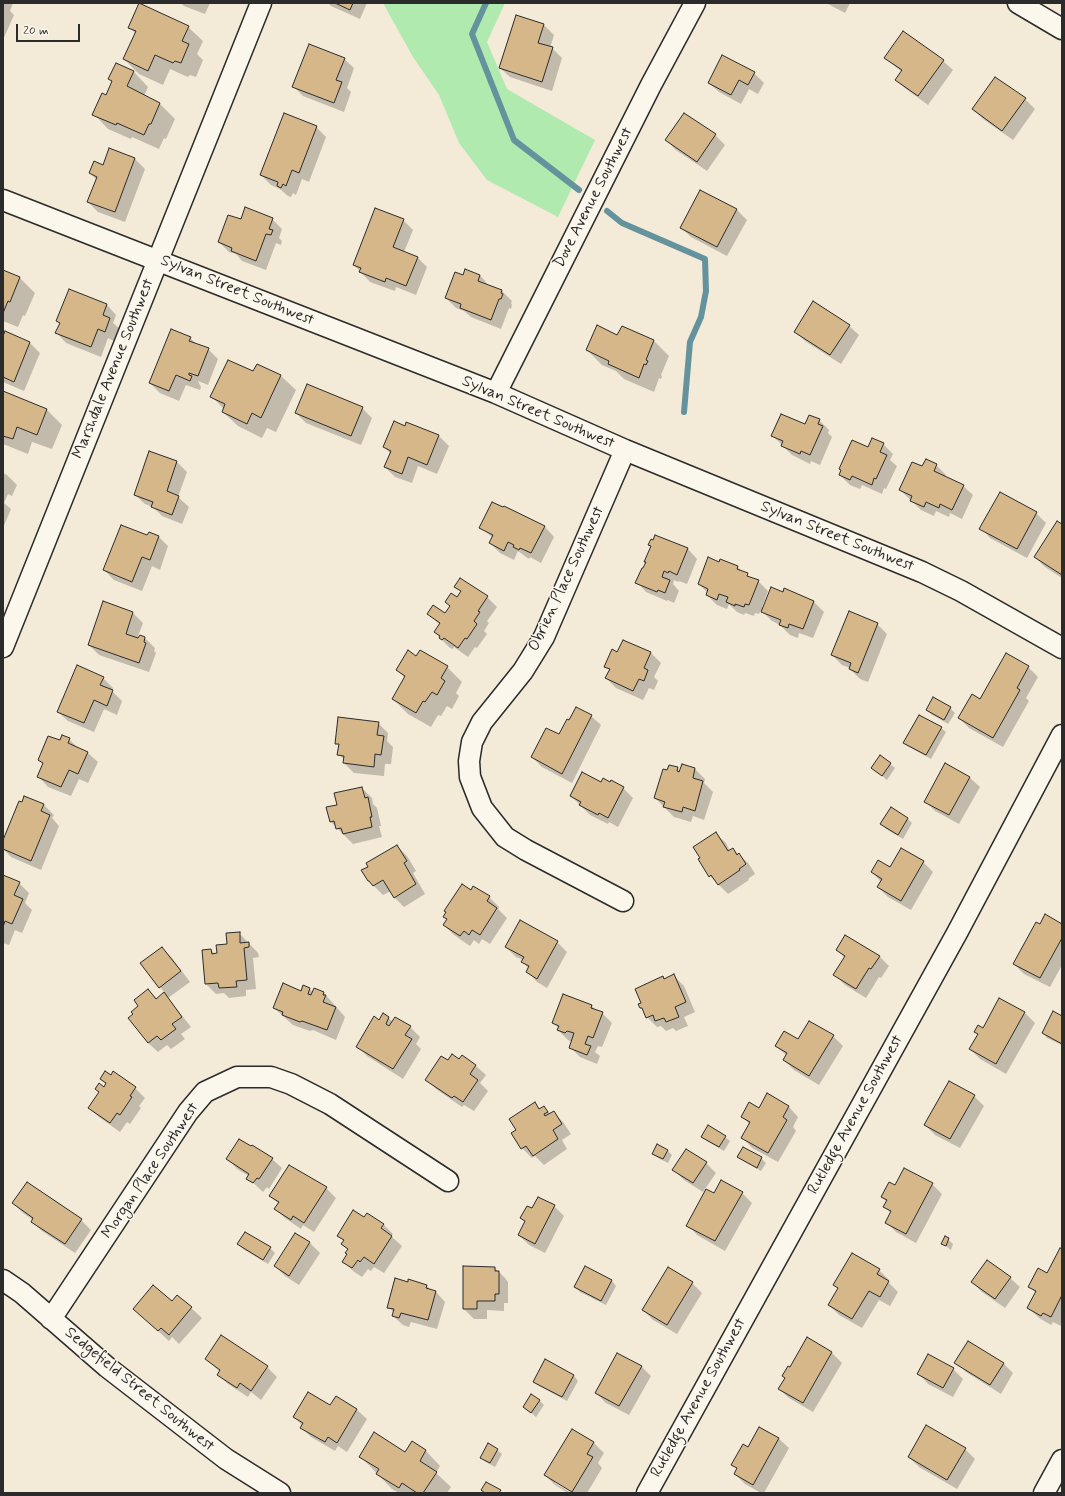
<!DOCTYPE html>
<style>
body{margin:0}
#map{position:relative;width:1065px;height:1496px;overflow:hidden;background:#f3ead8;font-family:Mynerve,sans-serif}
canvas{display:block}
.frame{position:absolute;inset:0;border:4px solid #2b2b2b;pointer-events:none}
.scale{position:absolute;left:16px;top:24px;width:64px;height:18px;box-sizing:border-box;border:2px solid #2b2b2b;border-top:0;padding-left:5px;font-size:12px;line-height:14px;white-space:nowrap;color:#2b2b2b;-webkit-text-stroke:3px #fbf7ec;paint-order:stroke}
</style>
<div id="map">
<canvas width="1065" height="1496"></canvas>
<div class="frame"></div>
<div class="scale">20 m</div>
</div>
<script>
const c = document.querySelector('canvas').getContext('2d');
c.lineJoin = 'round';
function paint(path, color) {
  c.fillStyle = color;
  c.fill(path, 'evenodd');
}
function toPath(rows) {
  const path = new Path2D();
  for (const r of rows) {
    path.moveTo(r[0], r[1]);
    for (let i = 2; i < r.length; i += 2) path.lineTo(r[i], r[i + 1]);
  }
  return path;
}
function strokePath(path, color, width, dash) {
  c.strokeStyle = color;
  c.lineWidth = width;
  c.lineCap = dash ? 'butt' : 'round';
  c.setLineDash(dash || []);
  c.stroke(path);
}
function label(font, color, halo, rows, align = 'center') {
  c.font = font + ' Mynerve,sans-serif';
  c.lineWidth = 3;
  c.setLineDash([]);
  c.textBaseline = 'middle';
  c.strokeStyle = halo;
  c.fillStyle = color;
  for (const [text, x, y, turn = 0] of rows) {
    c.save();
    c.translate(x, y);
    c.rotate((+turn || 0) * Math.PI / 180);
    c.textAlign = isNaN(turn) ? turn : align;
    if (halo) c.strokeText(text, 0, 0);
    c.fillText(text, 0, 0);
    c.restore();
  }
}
paint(toPath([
 [383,3,505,3,487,42,507,89,595,140,558,217,487,180,459,143,439,95,413,57]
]), '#b0eaaf');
paint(toPath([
 [3,3,13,3,10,11,14,15,3,40],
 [181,3,210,3,205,14,184,6],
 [328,3,367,3,360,19,331,6],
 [826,3,850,3,845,13],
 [516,16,544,25,554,35,550,48,552,48,562,58,552,91,510,77,500,68],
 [129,27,188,27,203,41,197,54,203,60,196,77,190,75,188,77,170,69,163,85,139,74,124,59,136,34],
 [885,58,943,61,953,70,928,105,906,89,896,80,902,72],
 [344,59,354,68,347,88,351,92,344,112,303,96,294,87],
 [134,72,148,87,144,96,160,104,175,119,166,139,164,138,159,149,132,137,131,139,108,129,94,114,106,96,113,82,109,79],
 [754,73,764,83,758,94,749,89,741,104,719,92,709,83],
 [1025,99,1035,109,1013,140,983,119,973,109],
 [685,114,715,135,725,145,707,171,676,150,666,140],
 [316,127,326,137,309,182,302,179,296,195,293,193,291,197,288,196,280,189,271,185,261,175],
 [110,149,135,159,145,169,125,222,98,212,88,202,97,180,90,173,104,166],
 [700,191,737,210,747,220,727,256,691,237,681,228],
 [272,219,282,229,279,238,282,241,281,245,276,243,266,270,242,261,236,254,229,252,219,242,242,220],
 [403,220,413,230,404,252,417,257,427,267,416,295,396,287,395,291,370,282,354,265],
 [3,271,20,278,35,293,25,316,23,315,18,327,3,321],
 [480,275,489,286,502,291,512,301,511,303,512,305,511,309,509,308,501,329,471,317,464,311,456,308,446,298],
 [107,305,116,315,113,323,119,328,114,341,108,338,101,357,66,343,57,333,60,324,58,321],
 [849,326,859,335,841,364,805,341,795,331],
 [622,327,654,341,669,356,661,375,662,377,661,379,659,378,654,392,624,379,616,371,602,365,587,350,618,336],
 [5,333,30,343,40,353,24,391,3,382,3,338],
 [190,338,198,345,208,349,218,359,208,385,198,381,201,387,200,390,186,385,179,401,160,393,150,383],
 [254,373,281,376,296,390,276,432,267,428,262,438,238,426,223,412,224,409,212,397],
 [3,393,47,410,62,425,52,449,32,442,28,454,3,444],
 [362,408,372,418,361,445,306,423,296,413],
 [819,420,829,430,828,433,832,437,820,465,811,461,810,464,792,455,773,436],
 [407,423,439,436,449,446,437,474,418,466,412,483,395,477,385,467,391,454,384,447,406,427],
 [883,444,893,454,890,460,897,466,886,489,884,488,882,494,862,485,860,489,850,485,840,475,868,449],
 [149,452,177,462,187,472,178,497,189,507,182,524,162,516,153,507,145,504,135,495],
 [936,465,946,475,945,477,963,486,973,495,962,519,950,513,949,517,936,511,934,516,921,510,900,490,923,468],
 [3,473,7,475,17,485,12,496,8,494,4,503,11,509,3,528],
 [505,507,545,527,554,537,541,563,530,557,529,559,518,551,514,560,500,553,490,543,493,538,480,527],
 [1036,513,1046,523,1027,558,990,538,981,528],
 [1062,525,1062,578,1045,567,1035,557],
 [148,536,158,536,168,546,160,570,152,566,142,591,114,580,104,570],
 [655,536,688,549,697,559,687,584,679,581,678,582,674,580,673,584,679,591,674,603,668,600,667,601,646,592,637,582,646,563,645,561],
 [720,563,737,567,752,579,758,581,768,591,762,607,764,608,783,593,784,590,814,602,824,612,813,638,799,633,798,638,790,635,780,625,772,621,761,610,759,614,755,613,754,616,745,613,744,615,737,612,729,604,727,609,717,605,707,595,708,593,699,584],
 [456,586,487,597,497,607,487,621,489,623,484,631,487,634,477,648,475,647,468,657,454,647,453,649,450,648,440,638,435,632,440,625,428,614,445,615,451,607,446,602,457,598,461,592],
 [133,613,143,623,137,639,145,638,155,648,154,651,156,653,149,672,99,655,89,645],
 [877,624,887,634,868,682,860,679,850,669,850,668,842,665,832,655],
 [624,641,651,653,661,663,654,677,658,681,654,690,649,688,643,700,616,688,606,678,610,671,605,666,618,653],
 [417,658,447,667,462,682,456,693,459,696,452,709,447,706,441,716,438,715,431,727,408,714,393,699,405,678,397,670],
 [1028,667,1038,677,1026,698,1029,701,1003,747,969,728,959,718,981,700],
 [103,678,113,688,112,691,122,701,117,715,104,709,94,732,68,721,58,712],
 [950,708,955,713,948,724,931,714,927,710],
 [591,716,601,725,572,783,542,767,532,757,559,735,570,721],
 [378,723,388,733,387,741,393,747,391,764,385,764,384,776,354,773,344,763,345,760,338,754,339,746,336,743],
 [941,728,946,732,931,759,909,747,905,743],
 [69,739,79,749,88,753,98,762,88,783,79,779,71,796,48,787,39,777,44,765,39,760,61,742],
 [890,764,895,768,887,780,872,768],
 [946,764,970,778,980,787,959,824,935,811,925,801],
 [682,765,695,769,705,779,704,783,713,792,704,820,693,816,691,822,674,817,655,798,668,772,677,768,680,772],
 [602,783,623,788,633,798,618,827,609,822,608,824,590,815,571,796],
 [362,788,372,798,373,804,377,808,381,826,379,826,382,837,353,844,331,822,338,805],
 [25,797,44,805,54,815,52,818,59,826,41,870,11,857,3,849,3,842],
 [907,818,912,823,903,839,886,829,882,824],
 [716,834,726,843,730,851,733,849,749,864,755,874,748,879,749,880,728,894,710,876],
 [397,846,407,856,416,871,413,873,425,894,404,907,394,897,391,891,383,895,369,881,370,867],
 [923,862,933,872,911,910,888,897,878,887,881,882,872,872],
 [3,876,19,883,29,893,25,903,32,910,22,933,15,930,9,945,3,943],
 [471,892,489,897,499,907,498,909,507,918,490,944,482,939,479,944,474,940,470,946,454,935,444,925,448,920,444,916],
 [1040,925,1062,925,1062,965,1050,987,1024,974,1014,964],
 [239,933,258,953,259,957,253,958,256,989,246,990,246,996,229,998,224,993,216,994,206,984,211,950,215,954,228,945],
 [557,942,567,952,547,988,537,982,528,972,529,969,522,961,523,960,516,957,506,947],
 [162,948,172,958,190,982,168,998,191,1027,181,1034,185,1039,171,1049,167,1045,158,1052,148,1043,139,1006,148,990,157,999,165,993,160,987],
 [837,950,879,956,889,966,881,978,879,977,866,998,845,985,835,975,845,958],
 [674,976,684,986,695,1012,684,1017,688,1026,676,1031,673,1028,666,1031,661,1026,657,1027,647,1017,645,1012,641,1008,663,978,665,980],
 [304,986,310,989,313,993,315,989,324,993,345,1017,336,1040,313,1030,310,1031,293,1025,274,1008,301,992],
 [564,995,592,1006,596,1010,602,1013,612,1023,602,1047,598,1046,595,1052,600,1056,597,1064,580,1057,570,1047,572,1042,568,1040,558,1030,559,1028,553,1023],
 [1000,999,1025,1013,1035,1023,1006,1074,980,1059,970,1049,978,1035,975,1032,983,1029],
 [384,1014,393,1022,410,1027,420,1037,416,1044,421,1049,403,1079,367,1056,357,1046,380,1021],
 [1062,1017,1062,1045,1047,1038,1043,1033],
 [833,1036,843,1046,819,1085,794,1070,784,1060,787,1056,776,1046,799,1040],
 [462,1056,476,1066,486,1075,480,1083,488,1091,474,1111,464,1105,462,1107,436,1089,426,1079,448,1062,459,1061],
 [101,1079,135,1088,145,1098,139,1106,141,1108,130,1124,127,1122,120,1132,99,1117,89,1108,99,1093,96,1089,104,1088,107,1085],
 [974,1096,984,1106,960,1148,935,1135,925,1125],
 [535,1104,540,1109,544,1107,551,1114,553,1112,563,1122,571,1134,562,1140,567,1149,544,1165,535,1156,532,1158,522,1148,517,1130],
 [789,1107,798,1117,793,1127,796,1131,778,1162,752,1148,743,1138,750,1125,742,1116,759,1109],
 [702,1137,725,1137,730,1141,724,1151,707,1141],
 [667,1150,672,1155,668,1163,658,1158,653,1154],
 [738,1157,761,1158,766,1163,761,1171,743,1161],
 [228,1159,272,1159,282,1168,269,1189,267,1187,263,1192,248,1178,249,1176,237,1169],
 [706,1163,716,1173,703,1192,684,1180,674,1170],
 [932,1184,942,1194,916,1243,896,1232,886,1222,891,1213,884,1207,887,1202,882,1197,895,1186],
 [326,1188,336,1198,314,1232,303,1225,301,1229,285,1218,275,1209,279,1204,270,1196],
 [742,1193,752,1203,725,1251,697,1235,688,1225,715,1195],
 [538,1198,554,1206,564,1216,545,1253,529,1245,519,1235,526,1223,522,1218,532,1210],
 [13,1203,81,1220,91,1230,75,1253,42,1231,32,1221,33,1220,23,1213],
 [364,1218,383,1224,393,1234,391,1236,402,1246,384,1273,374,1267,371,1271,368,1269,362,1277,353,1271,343,1261,348,1254,348,1250,342,1244,344,1241,338,1235],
 [296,1234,310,1243,320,1253,299,1285,285,1276,275,1266],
 [945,1237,953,1244,951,1250,942,1243],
 [239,1244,270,1248,275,1253,268,1264,243,1249],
 [1062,1250,1062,1324,1061,1326,1053,1322,1051,1325,1039,1318,1029,1308,1036,1293,1030,1287,1048,1275],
 [464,1267,495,1268,505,1278,508,1282,508,1303,504,1303,504,1311,487,1310,487,1319,474,1319,464,1309],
 [586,1267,612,1281,616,1286,606,1305,580,1292,575,1287],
 [879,1270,889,1280,888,1282,898,1292,890,1306,879,1300,862,1328,839,1315,829,1305,839,1289,834,1285],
 [1010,1278,1020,1287,1005,1308,982,1292,972,1282],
 [408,1283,426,1285,431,1290,436,1292,445,1302,437,1329,411,1322,409,1327,403,1325,393,1316,394,1313,389,1307],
 [692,1283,702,1293,677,1334,653,1320,643,1310],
 [178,1296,202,1318,179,1344,172,1337,169,1341,134,1309,172,1303],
 [807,1339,832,1353,842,1363,813,1412,789,1398,779,1389],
 [206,1359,267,1367,277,1377,261,1400,251,1392,248,1397,228,1384,218,1374,220,1372],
 [545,1360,574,1376,578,1381,567,1401,539,1386,534,1381],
 [956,1362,1004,1364,1013,1373,1001,1394,966,1372],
 [641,1366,651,1376,629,1415,606,1403,596,1393],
 [953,1369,963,1379,953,1397,928,1384,919,1374],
 [336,1397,357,1410,367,1419,347,1452,338,1446,335,1451,311,1437,301,1427,303,1426,294,1417,331,1406],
 [539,1400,544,1405,536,1417,524,1407],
 [760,1428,779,1439,789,1448,764,1493,761,1493,745,1484,735,1474,738,1469,733,1464,748,1448],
 [572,1430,594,1443,604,1453,598,1463,602,1468,587,1493,575,1493,555,1481,555,1483,571,1493,568,1493,555,1485,545,1475],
 [412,1442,426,1451,440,1466,436,1473,451,1487,447,1493,399,1493,392,1489,360,1456,405,1453],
 [965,1449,975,1459,957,1489,919,1467,909,1457],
 [497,1450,502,1454,495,1467,486,1462,481,1458]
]), '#0003');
strokePath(toPath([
 [486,3,472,34,514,140,579,190],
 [607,211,622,223,705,259,706,291,701,317,690,342,684,412]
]), '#65939d', 6);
const building = toPath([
 [139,3,189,26,182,41,189,44,181,63,175,61,173,63,155,55,148,71,123,59,136,31,128,28,139,3],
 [335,3,353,3,350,10,335,3],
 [516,15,544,24,538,43,553,47,542,82,499,68,516,15],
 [903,31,944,60,918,96,895,80,902,70,884,58,903,31],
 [309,44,345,58,336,80,342,82,334,103,292,87,309,44],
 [722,55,755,72,748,85,739,80,731,95,708,83,722,55],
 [116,63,134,71,127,86,160,103,151,124,149,124,144,135,117,123,116,125,92,115,102,93,106,95,112,81,108,79,116,63],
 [995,77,1026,98,1002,131,972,109,995,77],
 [284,113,317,126,299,173,292,170,286,186,283,184,281,188,277,186,278,182,260,175,284,113],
 [684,113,716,134,697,162,665,140,684,113],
 [109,148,135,158,115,212,87,202,97,177,89,173,94,161,103,165,109,148],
 [700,190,737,209,717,247,680,228,700,190],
 [245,207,273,218,269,229,273,230,271,235,266,234,256,261,231,251,232,248,218,242,228,215,241,219,245,207],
 [375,208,404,219,393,247,418,257,406,286,386,278,385,282,359,272,361,268,353,265,375,208],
 [465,269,480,275,478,281,502,290,501,293,503,294,501,299,499,299,491,320,460,308,461,304,445,298,455,272,463,275,465,269],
 [3,270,20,277,10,302,8,301,3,313,3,270],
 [69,289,107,304,103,315,110,318,105,332,98,329,91,347,55,333,60,323,56,321,69,289],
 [813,301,850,325,830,355,794,332,813,301],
 [597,325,617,335,622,326,654,340,646,360,648,361,646,365,644,364,639,378,608,364,609,361,586,350,597,325],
 [171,329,191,337,189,341,209,348,198,376,189,373,189,375,192,376,190,381,176,375,169,391,149,383,171,329],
 [5,331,30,342,14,382,3,377,3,336,5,331],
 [228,360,253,371,257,364,281,375,261,418,252,413,247,424,222,412,225,404,210,397,228,360],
 [307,384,363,407,351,436,295,413,307,384],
 [3,391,47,409,37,435,17,427,13,439,3,436,3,391],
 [781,414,805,424,809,415,820,419,818,424,823,426,810,455,801,451,800,454,781,446,783,441,771,436,781,414],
 [394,421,405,426,406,422,439,435,427,465,408,457,402,474,384,467,391,451,383,447,394,421],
 [872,438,884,443,880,452,887,455,876,479,874,478,872,485,852,476,850,480,839,475,841,470,839,469,852,440,868,447,872,438],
 [149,451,177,461,167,491,179,496,172,515,151,507,153,502,134,495,149,451],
 [926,459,937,464,934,471,964,485,952,510,940,504,939,508,926,502,924,507,910,501,912,496,899,490,912,462,922,466,926,459],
 [1000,492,1037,512,1017,549,979,529,1000,492],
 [492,502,503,507,504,506,545,526,531,553,520,548,519,550,513,547,514,545,508,542,504,551,489,543,493,535,479,528,492,502],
 [1057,521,1062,524,1062,575,1034,557,1057,521],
 [121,525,147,535,149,532,159,536,150,560,142,557,132,582,103,570,121,525],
 [655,535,688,548,677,575,669,571,668,573,664,571,662,577,670,580,665,593,658,590,657,592,635,583,642,568,643,568,646,562,644,562,651,546,648,545,651,539,653,540,655,535],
 [708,557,719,562,720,559,738,566,737,569,748,573,747,576,759,580,749,605,745,604,744,607,735,604,735,606,726,602,728,597,719,594,717,600,706,595,708,589,698,584,708,557],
 [460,578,488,596,478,611,480,612,474,621,477,624,467,639,465,638,458,648,444,638,442,640,439,638,440,636,434,632,440,623,427,614,433,605,445,613,450,606,445,602,451,593,457,597,461,591,454,587,460,578],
 [771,587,783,592,784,588,814,601,803,629,789,624,788,628,779,625,781,620,761,612,771,587],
 [103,601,133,612,126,634,138,638,140,635,145,637,144,642,146,643,139,663,88,645,103,601],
 [849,611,878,623,858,673,849,669,851,663,831,655,849,611],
 [623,640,651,652,644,668,648,670,644,681,639,679,633,691,605,678,610,669,604,667,612,649,617,652,623,640],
 [408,650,416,656,420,650,448,666,441,678,445,681,437,695,432,692,425,702,423,701,416,713,392,699,405,676,396,670,408,650],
 [1006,653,1029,666,1017,688,1020,690,993,738,958,718,972,694,980,699,1006,653],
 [77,665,104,677,100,685,113,690,107,706,94,700,84,723,57,712,77,665],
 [933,697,951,707,944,720,926,710,933,697],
 [576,707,592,715,562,774,531,757,546,728,559,734,567,719,569,720,576,707],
 [919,715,942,727,926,755,903,743,919,715],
 [338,717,379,722,377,735,384,736,381,755,375,754,374,767,343,763,344,756,337,755,339,744,335,744,338,717],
 [62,735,70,738,68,743,88,752,78,774,69,770,61,787,37,777,43,763,38,760,48,736,60,740,62,735],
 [880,755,891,763,882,776,871,768,880,755],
 [945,763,970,777,949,815,924,802,945,763],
 [682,764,695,768,693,778,703,781,695,811,683,807,682,812,663,807,665,802,654,798,663,769,667,770,669,765,678,767,677,771,679,772,682,764],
 [582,772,601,782,603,778,610,782,611,780,624,787,608,818,599,813,598,815,579,805,581,802,570,796,582,772],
 [362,787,365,798,368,797,372,817,370,817,372,827,343,834,341,828,336,829,334,821,330,822,326,807,337,805,334,793,362,787],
 [24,796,44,804,41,811,50,815,31,861,3,849,3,840,19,801,22,802,24,796],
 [891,807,908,818,898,835,880,824,891,807],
 [716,832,728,851,733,848,737,855,739,853,746,864,739,869,740,870,718,885,711,875,709,877,698,859,700,858,693,847,716,832],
 [397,845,407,861,404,863,416,884,394,898,383,880,373,886,369,881,368,881,361,870,368,867,366,863,397,845],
 [901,848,924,861,901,901,877,887,882,879,871,872,878,860,890,867,901,848],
 [3,875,20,882,14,895,23,899,12,924,5,921,3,927,3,875],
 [462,884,471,890,473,886,490,896,487,901,497,908,480,935,472,930,469,935,464,931,460,936,443,925,447,919,443,917,446,912,444,911,462,884],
 [1045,914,1062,924,1062,938,1040,978,1013,964,1036,922,1040,924,1045,914],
 [520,920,558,941,537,979,526,972,529,966,521,962,524,957,505,947,520,920],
 [240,932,240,943,249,942,249,947,244,948,247,980,236,981,237,987,219,988,218,983,205,984,202,950,211,949,212,954,217,953,216,945,227,944,226,933,240,932],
 [845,935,880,956,871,969,869,968,856,989,833,975,845,956,836,950,845,935],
 [162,947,181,971,159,988,140,963,162,947],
 [674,974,686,1002,675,1007,679,1017,666,1022,664,1018,655,1021,653,1015,646,1018,642,1008,640,1008,638,1004,641,1003,635,989,663,976,664,979,674,974],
 [283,983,301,991,303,985,310,988,308,994,311,995,314,988,324,992,323,995,326,995,323,1002,336,1007,327,1030,302,1021,300,1022,282,1015,283,1012,273,1008,283,983],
 [148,989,156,999,164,992,182,1017,172,1024,176,1029,161,1040,157,1036,148,1043,128,1018,133,1014,131,1012,138,1006,134,1000,148,989],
 [563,994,592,1005,591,1008,603,1012,593,1038,588,1036,585,1044,591,1046,587,1055,569,1048,574,1033,567,1031,565,1033,557,1030,559,1026,552,1023,563,994],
 [999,998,1025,1012,996,1064,969,1049,978,1034,974,1032,978,1025,983,1028,999,998],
 [1053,1011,1062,1016,1062,1044,1042,1033,1053,1011],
 [383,1013,389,1017,386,1024,389,1026,395,1017,411,1026,405,1035,412,1039,393,1069,356,1047,374,1016,379,1020,383,1013],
 [809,1021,834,1035,809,1076,783,1060,787,1053,775,1046,784,1031,798,1039,809,1021],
 [452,1054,459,1059,462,1055,476,1065,470,1074,478,1080,463,1102,454,1096,452,1098,425,1080,441,1056,448,1060,452,1054],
 [105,1071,111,1075,113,1071,136,1087,130,1096,132,1097,120,1115,117,1113,110,1123,88,1108,99,1092,95,1089,99,1083,104,1087,106,1083,100,1079,105,1071],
 [949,1081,975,1095,950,1139,924,1125,949,1081],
 [767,1093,789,1106,783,1117,787,1120,768,1153,741,1138,750,1122,741,1117,749,1102,759,1108,767,1093],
 [535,1102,539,1109,544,1106,548,1112,544,1114,545,1116,554,1111,562,1124,553,1130,558,1139,533,1156,526,1146,521,1149,511,1133,516,1130,509,1119,535,1102],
 [708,1125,726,1136,719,1147,701,1137,708,1125],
 [239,1139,251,1146,252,1145,273,1158,259,1179,257,1178,253,1183,246,1179,249,1174,226,1159,239,1139],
 [657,1144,668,1150,663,1159,652,1154,657,1144],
 [743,1147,762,1157,757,1168,737,1157,743,1147],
 [686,1149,707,1162,693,1183,672,1170,686,1149],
 [289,1165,327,1187,304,1223,293,1216,291,1220,274,1209,279,1202,269,1196,289,1165],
 [904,1168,933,1183,906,1234,885,1223,891,1211,883,1207,887,1200,881,1197,889,1182,895,1185,904,1168],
 [721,1180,743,1192,715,1241,686,1226,706,1189,714,1193,721,1180],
 [27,1182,82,1219,65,1244,31,1222,33,1218,12,1203,27,1182],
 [538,1197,555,1205,535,1244,518,1235,525,1221,520,1218,527,1206,532,1208,538,1197],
 [353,1210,364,1217,367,1213,384,1224,381,1228,392,1236,374,1264,364,1257,360,1262,358,1260,352,1268,342,1262,347,1254,345,1253,348,1249,341,1244,344,1240,337,1236,353,1210],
 [245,1232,271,1247,263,1260,237,1244,245,1232],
 [295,1233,310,1242,289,1276,274,1266,295,1233],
 [945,1236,949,1238,946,1246,941,1244,945,1236],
 [1060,1248,1062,1249,1062,1295,1051,1317,1043,1313,1041,1316,1027,1308,1036,1291,1028,1287,1038,1268,1047,1273,1060,1248],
 [852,1253,880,1269,877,1274,889,1281,880,1297,869,1291,852,1319,828,1305,838,1288,833,1285,852,1253],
 [987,1260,1011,1277,995,1299,971,1282,987,1260],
 [463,1266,495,1267,495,1271,499,1271,499,1294,495,1294,495,1301,477,1301,477,1309,463,1309,463,1266],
 [585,1266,612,1280,601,1301,574,1287,585,1266],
 [668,1267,693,1282,667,1325,642,1310,668,1267],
 [395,1278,408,1282,408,1279,427,1285,426,1288,436,1291,428,1320,401,1313,399,1318,392,1316,394,1309,387,1308,395,1278],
 [153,1285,172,1301,177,1295,192,1307,169,1335,161,1328,158,1331,133,1309,153,1285],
 [221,1335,268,1366,251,1391,240,1383,237,1388,217,1375,220,1370,205,1359,221,1335],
 [807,1337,832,1352,803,1403,778,1389,785,1378,782,1376,788,1366,790,1367,807,1337],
 [968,1341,1004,1363,990,1385,954,1363,968,1341],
 [617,1353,642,1366,619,1406,595,1393,617,1353],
 [928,1354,954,1368,943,1388,917,1374,928,1354],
 [545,1359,574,1375,562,1397,533,1382,545,1359],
 [308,1392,330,1405,336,1396,357,1409,337,1443,328,1437,325,1442,300,1428,303,1423,293,1417,308,1392],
 [531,1394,540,1400,531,1413,523,1407,531,1394],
 [926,1425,966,1448,947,1480,908,1457,926,1425],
 [759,1427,779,1438,753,1485,734,1474,737,1468,731,1465,743,1444,748,1447,759,1427],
 [572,1429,594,1442,587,1454,593,1457,572,1492,544,1475,572,1429],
 [374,1432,405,1452,412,1441,426,1450,420,1461,437,1472,423,1493,417,1493,402,1483,399,1488,376,1474,379,1469,359,1457,374,1432],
 [488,1443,498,1449,490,1463,480,1458,488,1443],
 [486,1482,501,1490,499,1493,485,1493,481,1490,486,1482]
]);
paint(building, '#d5b789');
strokePath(building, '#2b2b2b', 1);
const street = toPath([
 [1018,3,1062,29],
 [3,200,496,393,625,450,922,572,961,591,1062,648],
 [496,393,651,85,695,3],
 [3,647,261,3],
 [623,901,526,850,505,837,482,808,470,777,469,761,472,742,482,722,523,671,544,637,625,450],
 [3,1280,22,1293,107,1367,226,1459,280,1493],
 [51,1319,188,1112,205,1092,237,1077,271,1077,291,1084,330,1104,448,1181],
 [647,1493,957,933,1062,735],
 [1044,1493,1062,1460]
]);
strokePath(street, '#2b2b2b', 23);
strokePath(street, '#fbf7ec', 20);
label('16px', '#2b2b2b', '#fbf7ec', [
 ["Dove Avenue Southwest",594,198,-63],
 ["Sylvan Street Southwest",237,291,22],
 ["Marshdale Avenue Southwest",114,369,-68],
 ["Sylvan Street Southwest",538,413,23],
 ["Sylvan Street Southwest",837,537,22],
 ["Obrien Place Southwest",567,579,-65],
 ["Rutledge Avenue Southwest",856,1115,-61],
 ["Morgan Place Southwest",151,1171,-56],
 ["Sedgefield Street Southwest",139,1390,39],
 ["Rutledge Avenue Southwest",699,1398,-61]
]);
</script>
